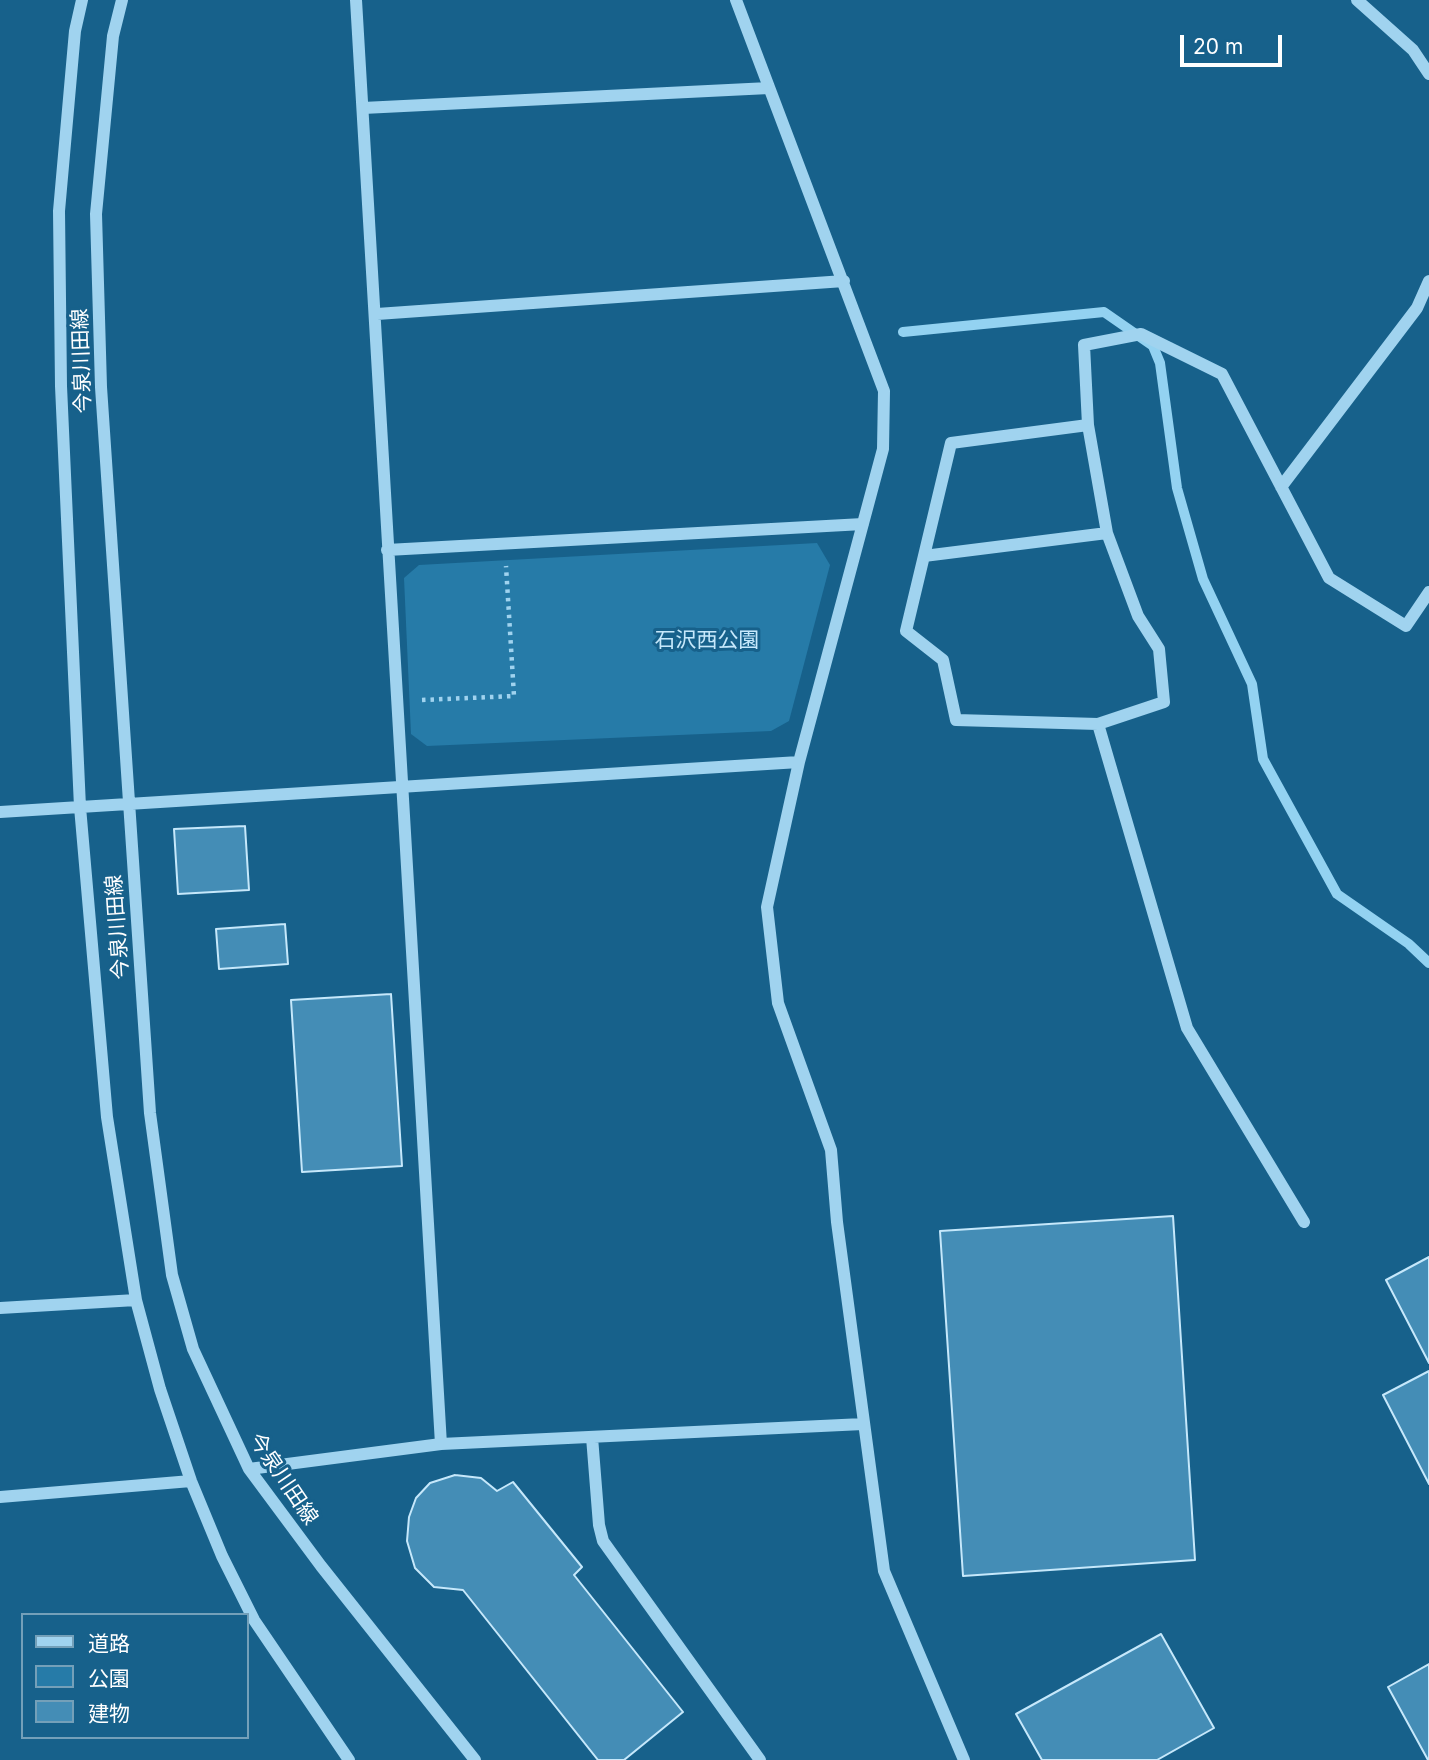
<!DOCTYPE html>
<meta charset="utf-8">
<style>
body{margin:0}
#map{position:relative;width:1429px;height:1760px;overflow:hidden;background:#17618b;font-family:Inter,"Noto Sans JP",sans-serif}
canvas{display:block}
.legend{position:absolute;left:21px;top:1613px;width:228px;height:126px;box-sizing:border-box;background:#17618b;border:2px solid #74a0b9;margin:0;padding:9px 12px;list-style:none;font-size:21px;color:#fff}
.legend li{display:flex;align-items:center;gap:14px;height:35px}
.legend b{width:35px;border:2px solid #74a0b9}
.scale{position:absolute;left:1180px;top:35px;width:102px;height:32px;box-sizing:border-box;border:4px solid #fff;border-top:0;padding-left:9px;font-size:21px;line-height:24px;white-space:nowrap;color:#fff;-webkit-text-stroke:5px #17618b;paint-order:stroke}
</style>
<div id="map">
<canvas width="1429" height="1760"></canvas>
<ul class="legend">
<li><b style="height:9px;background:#a0d3ef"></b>道路</li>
<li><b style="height:19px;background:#267ba8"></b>公園</li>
<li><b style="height:19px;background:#448db6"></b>建物</li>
</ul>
<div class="scale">20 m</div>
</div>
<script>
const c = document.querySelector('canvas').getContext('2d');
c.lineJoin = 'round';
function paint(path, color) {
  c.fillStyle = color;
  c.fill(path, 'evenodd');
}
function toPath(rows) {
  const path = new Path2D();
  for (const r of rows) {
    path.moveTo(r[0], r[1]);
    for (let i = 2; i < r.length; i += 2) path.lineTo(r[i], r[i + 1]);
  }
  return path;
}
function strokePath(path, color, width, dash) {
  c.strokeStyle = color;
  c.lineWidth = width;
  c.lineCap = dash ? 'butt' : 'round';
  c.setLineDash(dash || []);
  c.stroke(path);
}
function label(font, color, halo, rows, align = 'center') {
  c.font = font + ' Inter,"Noto Sans JP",sans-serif';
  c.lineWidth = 6;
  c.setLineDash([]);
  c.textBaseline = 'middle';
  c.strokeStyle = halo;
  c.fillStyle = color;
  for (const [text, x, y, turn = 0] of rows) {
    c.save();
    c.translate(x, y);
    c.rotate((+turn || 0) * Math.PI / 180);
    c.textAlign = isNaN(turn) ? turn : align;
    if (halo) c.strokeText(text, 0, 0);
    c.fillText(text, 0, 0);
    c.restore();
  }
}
paint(toPath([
 [817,543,830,565,789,721,771,731,427,746,411,734,404,578,419,565]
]), '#267ba8');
strokePath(toPath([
 [903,332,1104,312,1153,346,1160,363,1177,488,1203,579,1252,684,1263,759,1337,894,1409,944,1429,963]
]), '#93d2f1', 10);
const building = toPath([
 [245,826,249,890,178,894,174,829,245,826],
 [285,924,288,964,219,969,216,929,285,924],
 [391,994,402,1166,302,1172,291,1000,391,994],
 [1173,1216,1195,1560,963,1576,940,1231,1173,1216],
 [1429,1257,1429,1363,1386,1280,1429,1257],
 [1429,1371,1429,1484,1383,1395,1429,1371],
 [455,1475,481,1478,497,1491,513,1482,582,1567,574,1575,683,1712,624,1760,598,1760,463,1590,434,1587,415,1568,407,1541,409,1517,416,1498,430,1483,455,1475],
 [1161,1634,1214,1728,1157,1760,1042,1760,1016,1714,1161,1634],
 [1429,1664,1429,1760,1428,1760,1388,1687,1429,1664]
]);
paint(building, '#448db6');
strokePath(building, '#c6e8fb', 2);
strokePath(toPath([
 [422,700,514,696,506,566]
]), '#a0d3ef', 4.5, [3.5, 5]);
strokePath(toPath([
 [82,0,75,31,59,211,61,386,80,807,107,1117,136,1300,160,1389,191,1481,222,1556,254,1620,349,1760],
 [122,0,113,36,96,214,101,387,150,1113,172,1275,193,1349,249,1469,321,1566,475,1760],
 [356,0,441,1444],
 [736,0,884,391,883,449,799,762,767,907,778,1003,831,1150,837,1222,884,1571,964,1760],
 [1357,0,1413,50,1429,74],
 [363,108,769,88],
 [377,314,844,281],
 [1088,425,1084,345,1141,334,1222,374,1329,578,1406,626,1429,592],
 [1281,487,1417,308,1429,281],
 [387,550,863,524],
 [924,556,1107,533],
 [1098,724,1164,702,1159,649,1138,616,1107,533,1088,425,951,443,906,631,943,660,956,720,1098,724,1187,1028,1304,1222],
 [0,812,799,762],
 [0,1308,136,1300],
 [592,1437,599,1525,603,1541,760,1760],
 [249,1469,441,1444,863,1424],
 [0,1497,191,1481]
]), '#a0d3ef', 12);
label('21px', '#fff', '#17618b', [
 ["今泉川田線",82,361,-92],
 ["今泉川田線",118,927,-94],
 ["今泉川田線",283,1479,56]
]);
label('21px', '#c6e8fb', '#17618b', [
 ["石沢西公園",707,641]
]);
</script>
